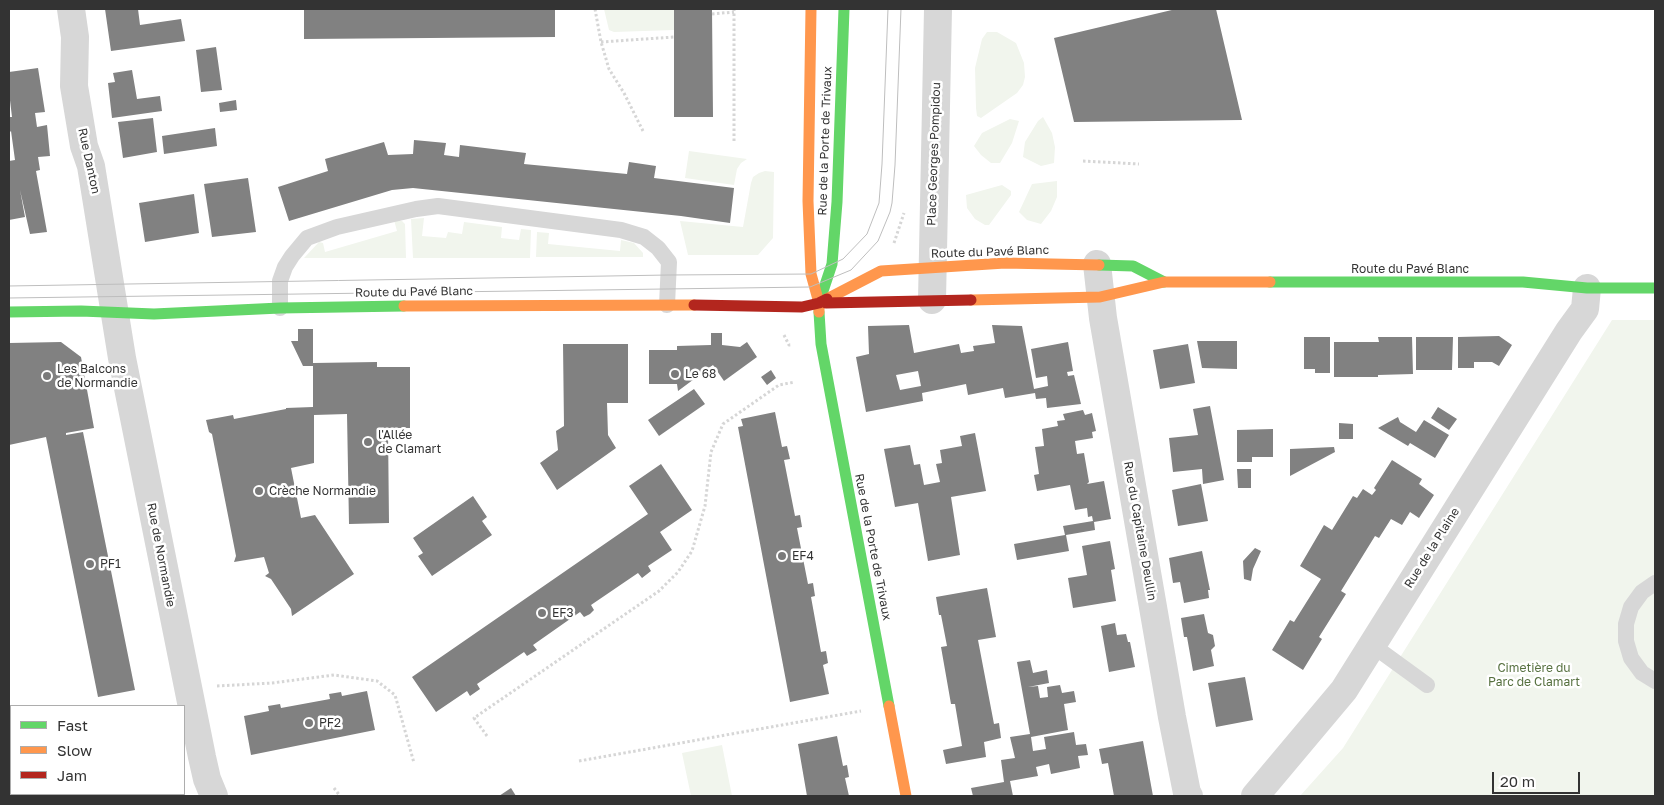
<!DOCTYPE html>
<meta charset="utf-8">
<style>
body{margin:0}
#map{position:relative;width:1664px;height:805px;overflow:hidden;background:#fff;font-family:"Golos Text",sans-serif}
canvas{display:block}
.frame{position:absolute;inset:0;border:10px solid #333;pointer-events:none}
.legend{position:absolute;left:10px;top:705px;width:175px;height:90px;box-sizing:border-box;background:#fff;border:1px solid #adadad;margin:0;padding:6px 9px;list-style:none;font-size:15px;color:#333}
.legend li{display:flex;align-items:center;gap:10px;height:25px}
.legend b{width:25px;border:1px solid #adadad}
.scale{position:absolute;left:1492px;top:772px;width:88px;height:22px;box-sizing:border-box;border:2px solid #333;border-top:0;padding-left:6px;font-size:15px;line-height:18px;white-space:nowrap;color:#333;-webkit-text-stroke:4px #fff;paint-order:stroke}
</style>
<div id="map">
<canvas width="1664" height="805"></canvas>
<div class="frame"></div>
<ul class="legend">
<li><b style="height:6px;background:#63d668"></b>Fast</li>
<li><b style="height:6px;background:#ff974d"></b>Slow</li>
<li><b style="height:6px;background:#b3261e"></b>Jam</li>
</ul>
<div class="scale">20 m</div>
</div>
<script>
const c = document.querySelector('canvas').getContext('2d');
c.lineJoin = 'round';
function paint(path, color) {
  c.fillStyle = color;
  c.fill(path, 'evenodd');
}
function toPath(rows) {
  const path = new Path2D();
  for (const r of rows) {
    path.moveTo(r[0], r[1]);
    for (let i = 2; i < r.length; i += 2) path.lineTo(r[i], r[i + 1]);
  }
  return path;
}
function strokePath(path, color, width, dash) {
  c.strokeStyle = color;
  c.lineWidth = width;
  c.lineCap = dash ? 'butt' : 'round';
  c.setLineDash(dash || []);
  c.stroke(path);
}
function label(font, color, halo, rows, align = 'center') {
  c.font = font + ' "Golos Text",sans-serif';
  c.lineWidth = 5;
  c.setLineDash([]);
  c.textBaseline = 'middle';
  c.strokeStyle = halo;
  c.fillStyle = color;
  for (const [text, x, y, turn = 0] of rows) {
    c.save();
    c.translate(x, y);
    c.rotate((+turn || 0) * Math.PI / 180);
    c.textAlign = isNaN(turn) ? turn : align;
    if (halo) c.strokeText(text, 0, 0);
    c.fillText(text, 0, 0);
    c.restore();
  }
}
paint(toPath([
 [604,9,674,9,674,30,614,32,609,30],
 [987,32,997,32,1016,43,1024,63,1025,77,1023,85,1017,93,981,118,977,116,976,108,975,68,982,39],
 [1043,117,1052,133,1055,147,1054,163,1041,166,1023,157,1025,142,1038,121],
 [1010,119,1019,121,1012,143,1000,163,991,163,981,155,974,146,982,133],
 [689,151,747,159,741,163,737,169,734,185,685,178],
 [765,171,774,172,773,238,758,255,688,255,680,221,743,227,751,183,753,177,759,173],
 [1057,181,1057,197,1051,211,1041,224,1027,220,1019,212,1032,184],
 [1002,185,1011,191,1011,195,989,225,985,225,975,219,967,208,966,195],
 [424,218,422,236,446,238,448,232,462,234,464,222,502,227,501,238,519,240,521,229,531,230,530,258,413,258,411,219],
 [394,220,402,221,405,224,406,258,304,258,319,242,323,243,325,252,397,231],
 [537,232,549,233,548,244,620,251,621,240,634,243,643,253,643,257,536,257],
 [1612,320,1655,320,1655,796,1300,796,1343,748],
 [722,745,732,796,691,796,682,753]
]), '#f1f5ed');
paint(toPath([
 [105,9,138,9,140,25,181,19,185,41,111,51],
 [304,9,555,9,555,37,304,39],
 [674,9,712,9,713,117,674,117],
 [1176,9,1216,9,1242,120,1074,122,1054,38],
 [216,47,222,90,201,92,196,50],
 [38,68,45,112,35,113,37,127,47,125,50,156,38,157,40,170,36,171,47,232,30,234,20,190,25,217,9,220,9,161,15,160,11,131,10,132,9,125,9,117,12,117,9,92,9,72],
 [132,70,137,99,160,96,162,111,112,118,108,83,115,82,113,73],
 [236,100,237,110,220,112,219,103],
 [153,118,157,152,123,158,118,122],
 [215,128,217,146,164,154,162,136],
 [414,140,446,143,444,155,459,157,460,145,526,153,524,164,627,174,629,162,656,166,654,178,734,188,730,223,681,216,413,188,392,190,289,221,278,187,328,171,325,159,384,142,388,155,413,154],
 [248,178,256,232,212,237,204,184],
 [194,194,199,233,145,242,139,203],
 [909,325,914,353,959,344,961,353,974,351,973,346,995,343,992,325,1022,326,1034,389,1048,386,1047,376,1036,378,1031,349,1068,342,1073,371,1067,372,1068,376,1074,375,1081,404,1047,408,1046,398,1036,399,1035,393,1005,398,1003,388,968,395,966,384,922,393,923,401,866,412,856,357,869,354,868,326],
 [918,371,921,386,900,390,896,375],
 [298,329,313,329,313,363,377,362,377,367,410,367,410,428,388,428,389,523,349,524,347,414,314,415,314,463,291,468,301,518,315,515,354,574,292,616,291,609,271,579,265,576,269,573,264,557,234,562,236,556,212,434,209,432,206,420,233,415,234,419,286,409,286,408,313,407,313,366,303,366,291,341,298,341],
 [711,333,722,333,722,345,740,347,747,342,757,357,724,381,713,365,678,391,677,384,649,384,649,350,677,350,677,346,711,345],
 [1499,336,1512,345,1499,366,1492,362,1474,362,1474,368,1458,368,1458,337],
 [1304,337,1330,337,1330,373,1315,373,1315,369,1304,369],
 [1378,337,1412,337,1413,374,1378,375,1378,377,1334,377,1334,342,1379,342],
 [1416,337,1453,337,1452,370,1416,370],
 [1197,341,1237,341,1237,369,1202,368],
 [61,342,81,357,94,428,66,433,66,435,83,432,135,690,98,697,46,437,9,445,9,343],
 [563,344,628,344,628,403,607,403,608,435,616,448,557,490,540,463,558,450,556,431,564,426],
 [1188,344,1195,383,1160,389,1153,350],
 [771,370,776,378,767,385,761,377],
 [694,389,705,404,659,436,648,420],
 [1210,406,1224,480,1203,484,1202,469,1173,472,1169,438,1198,435,1193,409],
 [1438,407,1457,419,1449,430,1431,418],
 [1083,410,1085,415,1092,413,1096,431,1092,432,1093,438,1075,441,1077,454,1084,453,1089,482,1087,484,1104,481,1111,519,1094,522,1095,530,1066,535,1069,551,1017,560,1014,544,1065,535,1063,526,1093,521,1092,516,1088,517,1087,508,1075,510,1070,485,1037,491,1034,475,1039,474,1035,447,1044,446,1042,429,1058,426,1057,421,1065,420,1063,414],
 [775,412,782,447,787,446,790,459,784,460,795,516,800,515,802,527,797,528,808,584,813,583,815,596,811,597,821,652,826,651,828,663,823,665,829,694,790,702,738,427,743,426,741,419],
 [1398,417,1400,422,1416,432,1424,420,1449,435,1435,458,1410,443,1408,446,1378,428],
 [1339,423,1353,424,1353,439,1339,439],
 [1273,429,1273,457,1252,457,1252,462,1237,462,1237,430],
 [975,433,986,491,951,497,960,555,928,561,918,503,895,507,884,449,910,445,914,465,920,464,924,485,940,482,936,464,942,463,940,450,962,446,960,436],
 [1334,447,1335,452,1290,476,1290,449],
 [1392,460,1422,479,1419,484,1434,495,1419,518,1410,512,1402,525,1391,519,1379,538,1375,536,1341,591,1346,594,1319,637,1322,639,1303,670,1272,650,1290,620,1294,622,1321,579,1300,566,1324,525,1332,530,1353,496,1357,498,1363,489,1372,495,1376,490,1374,488],
 [661,464,692,510,660,532,672,550,648,566,651,571,642,578,638,573,591,605,594,610,590,614,584,617,580,612,533,645,537,650,527,656,524,652,477,684,480,689,470,696,467,691,436,712,412,677,648,514,629,486],
 [1237,469,1251,469,1251,488,1238,488],
 [1201,484,1208,521,1178,526,1172,490],
 [473,496,487,517,482,521,492,535,432,576,418,556,423,553,413,538],
 [1110,541,1115,569,1111,570,1116,601,1073,608,1068,578,1087,575,1082,546],
 [1255,548,1261,551,1253,569,1251,581,1244,579,1243,561],
 [1202,551,1210,590,1208,590,1209,598,1184,603,1180,582,1173,583,1169,558],
 [987,588,996,637,978,640,994,724,999,723,1001,738,984,742,986,757,946,764,943,750,962,746,955,704,951,704,941,647,947,646,941,615,939,615,936,597],
 [1204,614,1208,633,1213,635,1215,646,1211,650,1214,666,1193,671,1187,637,1184,637,1181,618],
 [1115,623,1117,635,1126,634,1128,642,1130,642,1135,667,1109,672,1101,626],
 [1030,660,1033,673,1047,670,1049,683,1028,687,1038,686,1040,698,1048,697,1047,687,1060,685,1062,693,1074,691,1076,702,1064,704,1068,730,1031,737,1033,751,1046,749,1044,737,1074,732,1076,745,1086,744,1088,755,1078,756,1080,768,1051,774,1049,764,1036,767,1038,776,1010,781,1013,796,973,796,971,788,1004,782,1001,760,1015,758,1010,737,1030,734,1017,662],
 [1245,677,1253,720,1216,727,1208,683],
 [367,691,375,730,251,755,244,716,269,711,268,706,280,704,281,708,330,699,329,694,341,692,342,696],
 [837,736,843,766,847,765,849,777,845,778,849,796,807,796,798,744],
 [1143,741,1153,796,1114,796,1108,763,1102,764,1099,749],
 [511,788,516,796,499,796]
]), '#818181');
strokePath(toPath([
 [595,9,601,42,609,69,624,93,643,131],
 [712,14,734,12],
 [601,42,674,37],
 [734,141,734,9],
 [1083,161,1139,164],
 [894,243,904,213],
 [784,335,789,345,792,345],
 [217,686,272,683,334,675,377,681,395,695,414,763],
 [487,736,474,718,659,591,678,572,692,551,705,506,711,452,723,424,779,385,795,382],
 [579,761,861,711],
 [334,788,340,796],
 [24,796,37,794]
]), '#d6d6d6', 3, [2.5, 2.5]);
strokePath(toPath([
 [280,308,280,281,285,267,292,256,307,238,337,227,416,209,438,206,621,230,644,237,658,248,669,262,667,305],
 [1655,583,1642,592,1631,607,1626,624,1626,641,1631,658,1642,673,1655,681],
 [1372,645,1427,685]
]), '#d7d7d7', 16);
strokePath(toPath([
 [71,9,75,37,74,86,84,146,91,166,122,358,202,757,207,779,214,796],
 [1097,264,1103,318,1172,717,1187,793,1189,796],
 [932,300,938,9],
 [1255,796,1344,690,1569,331,1585,309,1587,288]
]), '#d7d7d7', 28);
strokePath(toPath([
 [1099,265,1133,266,1164,282],
 [1270,282,1523,282,1587,288,1655,288],
 [819,303,832,264,837,202,844,9],
 [9,312,81,311,154,314,280,308,404,306],
 [819,312,821,344,889,706]
]), '#63d668', 11);
strokePath(toPath([
 [811,9,808,201,811,274,819,303,819,312],
 [827,299,881,271,1005,263,1099,265],
 [971,300,1100,297,1164,282,1270,282],
 [404,306,694,305],
 [889,706,906,796]
]), '#ff974d', 11);
strokePath(toPath([
 [826,303,971,300],
 [694,305,802,307,819,303,827,299]
]), '#b3261e', 11);
strokePath(toPath([
 [9,286,668,275,811,274,843,259,867,234,879,203,882,164,888,9],
 [9,298,810,287,851,270,878,241,890,212,892,203,895,165,901,9]
]), '#bebebe', 1);
for (const [x, y, r, color] of [
 [675,374,5,"#7a7a7a"],
 [47,376,5,"#7a7a7a"],
 [368,442,5,"#7a7a7a"],
 [259,491,5,"#7a7a7a"],
 [782,556,5,"#7a7a7a"],
 [90,564,5,"#7a7a7a"],
 [542,613,5,"#7a7a7a"],
 [309,723,5,"#7a7a7a"]
]) {
  const dot = new Path2D();
  dot.arc(x, y, r, 0, 2 * Math.PI);
  c.fillStyle = color;
  c.fill(dot);
  strokePath(dot, '#fff', 2);
}
label('12px', '#333', '#fff', [
 ["Rue de la Porte de Trivaux",825,141,-88],
 ["Place Georges Pompidou",934,154,-88],
 ["Rue Danton",89,161,78],
 ["Route du Pavé Blanc",990,252,-2],
 ["Route du Pavé Blanc",1410,269],
 ["Route du Pavé Blanc",414,292,-1],
 ["Rue du Capitaine Deullin",1140,531,80],
 ["Rue de la Porte de Trivaux",873,547,79],
 ["Rue de la Plaine",1432,548,-58],
 ["Rue de Normandie",161,555,79]
]);
label('12px', '#333', '#fff', [
 ["Les Balcons",57,369],
 ["de Normandie",57,383],
 ["Le 68",685,374],
 ["l'Allée",378,435],
 ["de Clamart",378,449],
 ["Crèche Normandie",269,491],
 ["EF4",792,556],
 ["PF1",100,564],
 ["EF3",552,613],
 ["PF2",319,723]
], 'left');
label('12px', '#56703f', '#fff', [
 ["Cimetière du",1534,668],
 ["Parc de Clamart",1534,682]
]);
</script>
